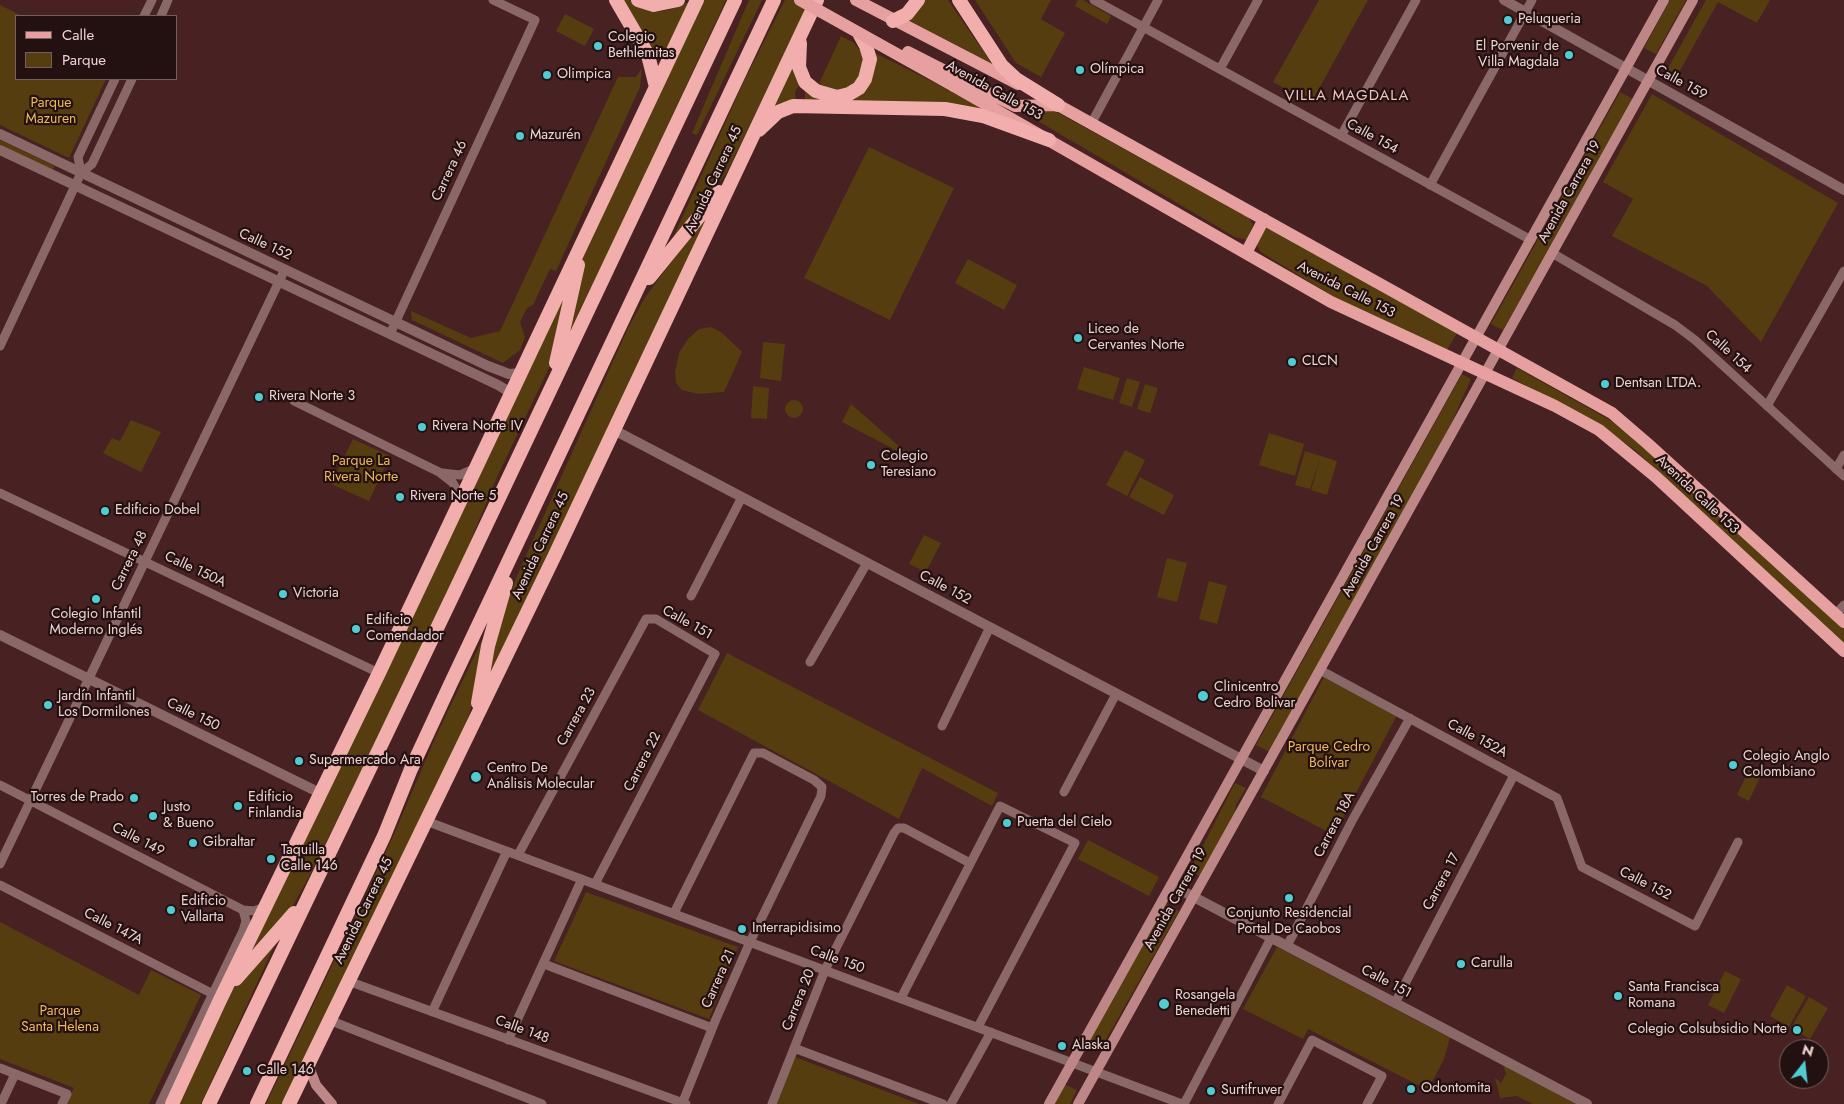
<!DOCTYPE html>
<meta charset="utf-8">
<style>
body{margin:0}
#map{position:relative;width:1844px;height:1104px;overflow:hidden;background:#482122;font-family:Jost,sans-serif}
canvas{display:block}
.legend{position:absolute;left:15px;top:15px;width:162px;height:65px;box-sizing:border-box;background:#231111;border:1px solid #745f5e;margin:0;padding:6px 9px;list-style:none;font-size:15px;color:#eed3d2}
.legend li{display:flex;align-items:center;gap:10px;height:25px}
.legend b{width:25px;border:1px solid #745f5e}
.north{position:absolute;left:1779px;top:1039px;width:50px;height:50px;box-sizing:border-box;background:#231111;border:1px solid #745f5e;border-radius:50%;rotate:16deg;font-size:14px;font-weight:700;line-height:20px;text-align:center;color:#eed3d2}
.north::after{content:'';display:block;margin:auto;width:18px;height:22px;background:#51ccd2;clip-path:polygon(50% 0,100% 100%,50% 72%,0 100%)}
</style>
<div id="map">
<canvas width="1844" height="1104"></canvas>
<ul class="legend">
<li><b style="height:6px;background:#e6a09f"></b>Calle</li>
<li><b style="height:14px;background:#553d10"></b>Parque</li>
</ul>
<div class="north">N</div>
</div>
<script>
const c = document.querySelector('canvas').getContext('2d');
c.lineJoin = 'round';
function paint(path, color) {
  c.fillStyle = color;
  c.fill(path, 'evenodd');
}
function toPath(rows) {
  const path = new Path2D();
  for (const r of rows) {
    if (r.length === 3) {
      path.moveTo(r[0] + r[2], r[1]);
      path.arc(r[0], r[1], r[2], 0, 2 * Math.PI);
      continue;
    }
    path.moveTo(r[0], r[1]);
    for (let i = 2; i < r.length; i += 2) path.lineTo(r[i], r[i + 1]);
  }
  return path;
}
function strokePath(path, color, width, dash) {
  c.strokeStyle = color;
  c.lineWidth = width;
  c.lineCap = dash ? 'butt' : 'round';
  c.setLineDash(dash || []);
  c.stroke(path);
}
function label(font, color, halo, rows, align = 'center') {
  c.font = font + ' Jost,sans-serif';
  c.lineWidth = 4.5;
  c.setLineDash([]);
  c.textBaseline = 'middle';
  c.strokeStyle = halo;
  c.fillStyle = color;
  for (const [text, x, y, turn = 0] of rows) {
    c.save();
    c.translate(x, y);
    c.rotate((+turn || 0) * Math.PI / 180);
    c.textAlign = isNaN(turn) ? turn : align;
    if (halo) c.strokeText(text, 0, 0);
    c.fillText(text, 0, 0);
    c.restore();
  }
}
paint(toPath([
 [620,0,630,0,648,10,657,12,669,10,689,2,665,54,653,54],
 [701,0,726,0,573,328,569,326,584,248],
 [749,0,762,0,697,135,692,133],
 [785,0,811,0,727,172,701,207,672,240,745,79],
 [924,0,948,0,992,64,910,21],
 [975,0,1051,0,1041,19,1065,33,1041,77,1016,63],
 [1078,0,1083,0,1111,16,1107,24,1075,6],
 [1319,0,1368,0,1311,103,1273,82],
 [1670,0,1686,0,1656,54,1644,48],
 [1706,0,1770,0,1757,23,1718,2,1672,85,1663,77],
 [0,5,22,16,16,16,16,79,106,79,69,158,0,125],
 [565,14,594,29,585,46,556,31],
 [841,36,854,43,861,52,864,58,860,78,851,86,843,89,835,90,818,86],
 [875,53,989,110,930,102,805,103,805,89,810,94,826,101,867,88,872,80],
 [792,66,801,82,795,92,796,101,769,112],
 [642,68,640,87,556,271,550,269,533,305,527,308,520,322,525,337,520,350,503,363,412,320,411,311,471,338,500,331,618,77,636,77],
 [1620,92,1633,99,1503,330,1491,324],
 [1652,94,1838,203,1761,342,1707,286,1612,236,1633,199,1603,182],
 [1051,109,1248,217,1253,224,1247,240,1235,237,1026,114],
 [0,140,55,166,52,171,0,146],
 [869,147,954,188,890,320,804,278],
 [712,207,690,256,484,688,501,617,519,571,628,328,646,296],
 [1267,228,1457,333,1447,350,1347,305,1261,252,1256,244,1263,230],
 [968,259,1017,285,1004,310,955,283],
 [567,290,556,353,497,477,453,583,311,873,290,911,242,965],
 [711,327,721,332,742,352,724,392,698,394,682,390,676,383,675,372,679,353,688,339,699,329],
 [763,342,785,344,781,381,760,378],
 [1084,367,1120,378,1113,400,1077,389],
 [1517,368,1624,428,1844,628,1844,646,1635,450,1600,425,1512,378],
 [1462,374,1471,379,1451,424,1373,569,1270,752,1256,745],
 [1127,378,1140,382,1132,407,1119,403],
 [1145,384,1158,388,1150,413,1137,409],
 [753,386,769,388,767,419,751,418],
 [794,409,9],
 [851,404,908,454,907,456,842,422],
 [131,420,161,432,141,472,103,453,112,438,120,441],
 [1269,433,1304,444,1295,476,1259,465],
 [353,439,390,456,369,501,331,484],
 [1125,450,1145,460,1127,496,1106,485],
 [1305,451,1321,456,1310,489,1295,485],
 [1321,456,1337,461,1327,495,1311,490],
 [1140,477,1174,495,1164,515,1129,497],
 [924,535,941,543,926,572,909,564],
 [1167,558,1187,563,1177,602,1157,597],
 [1209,581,1227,586,1217,624,1199,619],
 [482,640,483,652,478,682,466,726,284,1104,266,1104,391,841,437,734],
 [727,653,998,793,992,806,922,768,899,819,698,710],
 [1324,677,1397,715,1334,835,1261,797],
 [1749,770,1761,775,1749,801,1737,795],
 [1235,783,1246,788,1236,805,1234,815,1200,876,1190,871],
 [1088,840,1159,877,1149,896,1078,859],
 [586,892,738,947,709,1019,554,961],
 [1165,903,1179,911,1100,1050,1087,1042],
 [0,922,139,995,151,970,201,995,149,1104,66,1104,74,1088,0,1059],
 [278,938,201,1104,178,1104,227,996],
 [1277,947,1450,1038,1444,1059,1428,1090,1308,1029,1303,1039,1243,1009],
 [1725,971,1741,979,1724,1013,1708,1005],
 [1787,985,1806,996,1789,1027,1770,1016],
 [1809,997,1828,1008,1810,1039,1791,1028],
 [795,1057,919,1104,776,1104],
 [1503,1065,1577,1104,1533,1104,1517,1096,1500,1098,1495,1078,1501,1083,1506,1074],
 [1064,1084,1077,1090,1070,1104,1054,1104]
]), '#553d10');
strokePath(toPath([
 [1094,0,1531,240],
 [144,16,152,0],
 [161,16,168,0],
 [1220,69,1258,0],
 [1091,124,1158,0],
 [1341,136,1416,0],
 [81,173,78,157,115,79],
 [1430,185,1532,0],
 [1552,253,1675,325,1695,340,1844,476],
 [390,334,535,20,493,0],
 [0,346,81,173,92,164,132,79],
 [294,401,439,472,453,483,461,498],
 [1767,406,1844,271],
 [1836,469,1844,455],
 [442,473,460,475,474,469],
 [0,493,379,673],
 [691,596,742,497],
 [1836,614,1844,605],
 [810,662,867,563],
 [1320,670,1557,798,1582,867,1695,926,1738,842],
 [942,726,990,627],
 [0,785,243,910,254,911,265,907],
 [1064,792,1116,694],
 [426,821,1182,1104],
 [518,855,646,619,656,619,715,654,595,884],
 [0,864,285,269],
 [0,885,213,994],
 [674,913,754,753,763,753,814,780,822,787,821,796,750,942,716,1019,682,1104],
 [1287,946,1353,819,1410,718],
 [544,964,712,1028],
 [348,981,686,1104],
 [901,998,1000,806,1075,843,978,1027],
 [1395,1003,1514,775],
 [432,1012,507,851],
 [329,1020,542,1104],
 [508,1040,582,879],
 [794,1048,943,1104],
 [0,1068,67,1094,62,1104],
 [1,1104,15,1074],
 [160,1104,243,931,246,921,243,910],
 [772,1104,825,970,894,833,898,828,904,828,970,863],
 [951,1104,991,1032],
 [1184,1104,1271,938],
 [1278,1104,1312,1040,1382,1076,1367,1104]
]), '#8a6867', 9);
strokePath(toPath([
 [1504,0,1844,190],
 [0,134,488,366,509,374,521,373],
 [0,150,498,385,511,393],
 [614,430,1264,771],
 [0,635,320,793],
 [1171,885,1587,1104]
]), '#8a6867', 10);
strokePath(toPath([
 [308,1064,316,1085,332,1104],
 [1049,1104,1664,0],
 [1078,1104,1693,0]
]), '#be8787', 10);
strokePath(toPath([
 [856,0,1018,84],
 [957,77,1015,106,1058,105],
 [954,86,1331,302,1555,406,1599,430,1656,477,1844,651],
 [1049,100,1612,413,1648,444,1844,622],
 [1246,253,1264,219]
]), '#e6a09f', 12);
strokePath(toPath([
 [616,0,648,55,656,87],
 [638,0,654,5,678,0],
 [959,0,1002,66,1016,79,1058,105],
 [893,21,907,14,918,0],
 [800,43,799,67,805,82,816,91,837,97,849,94,859,88,865,79,870,59,866,46,860,35],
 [759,130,778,112,793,106,945,109,983,116,1049,140],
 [649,278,719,192],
 [556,363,578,265],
 [478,703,488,646,506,583],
 [236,979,294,913],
 [172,1104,220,1000,379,673,697,0],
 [209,1104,453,595,735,0],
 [257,1104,384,836,411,769,450,685,774,0],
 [289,1104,554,557,817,0]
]), '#f2aeac', 14);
strokePath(toPath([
 [800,0,954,86],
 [908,52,957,77]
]), '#e6a09f', 12);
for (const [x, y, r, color] of [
 [1508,20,5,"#51ccd2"],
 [598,46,5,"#51ccd2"],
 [1569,55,5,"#51ccd2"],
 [1080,70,5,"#51ccd2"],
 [547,75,5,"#51ccd2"],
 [520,136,5,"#51ccd2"],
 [1078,338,5,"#51ccd2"],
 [1292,362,5,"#51ccd2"],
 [1605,384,5,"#51ccd2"],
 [259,397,5,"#51ccd2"],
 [422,427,5,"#51ccd2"],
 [871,465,5,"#51ccd2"],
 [400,497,5,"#51ccd2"],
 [105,511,5,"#51ccd2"],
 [283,594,5,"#51ccd2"],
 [96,599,5,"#51ccd2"],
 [356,629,5,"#51ccd2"],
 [1203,696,6,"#51ccd2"],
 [48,705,5,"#51ccd2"],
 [299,761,5,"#51ccd2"],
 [1733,765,5,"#51ccd2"],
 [476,777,6,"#51ccd2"],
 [134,798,5,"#51ccd2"],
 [238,806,5,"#51ccd2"],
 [153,816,5,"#51ccd2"],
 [1007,823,5,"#51ccd2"],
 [193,843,5,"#51ccd2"],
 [271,859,5,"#51ccd2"],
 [1289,898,5,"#51ccd2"],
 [171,910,5,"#51ccd2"],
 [742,929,5,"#51ccd2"],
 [1461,964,5,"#51ccd2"],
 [1618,996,5,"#51ccd2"],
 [1164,1004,6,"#51ccd2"],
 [1797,1030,5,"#51ccd2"],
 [1062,1046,5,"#51ccd2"],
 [247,1071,5,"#51ccd2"],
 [1411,1089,5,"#51ccd2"],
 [1211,1091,5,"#51ccd2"]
]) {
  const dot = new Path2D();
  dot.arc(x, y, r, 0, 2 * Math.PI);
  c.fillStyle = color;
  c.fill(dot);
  strokePath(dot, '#231111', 2);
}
label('14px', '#eed3d2', '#231111', [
 ["Peluqueria",1518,20],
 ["Colegio",608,38],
 ["Bethlemitas",608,54],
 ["El Porvenir de",1559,47,"right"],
 ["Villa Magdala",1559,63,"right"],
 ["Olímpica",1090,70],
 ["Olimpica",557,75],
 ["Mazurén",530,136],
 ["Liceo de",1088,330],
 ["Cervantes Norte",1088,346],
 ["CLCN",1302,362],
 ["Dentsan LTDA.",1615,384],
 ["Rivera Norte 3",269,397],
 ["Rivera Norte IV",432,427],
 ["Colegio",881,457],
 ["Teresiano",881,473],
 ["Rivera Norte 5",410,497],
 ["Edificio Dobel",115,511],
 ["Victoria",293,594],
 ["Colegio Infantil",96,615,"center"],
 ["Moderno Inglés",96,631,"center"],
 ["Edificio",366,621],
 ["Comendador",366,637],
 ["Clinicentro",1214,688],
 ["Cedro Bolivar",1214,704],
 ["Jardín Infantil",58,697],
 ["Los Dormilones",58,713],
 ["Colegio Anglo",1743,757],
 ["Colombiano",1743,773],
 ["Supermercado Ara",309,761],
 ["Centro De",487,769],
 ["Análisis Molecular",487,785],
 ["Torres de Prado",124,798,"right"],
 ["Edificio",248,798],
 ["Finlandia",248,814],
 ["Justo",163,808],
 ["& Bueno",163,824],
 ["Puerta del Cielo",1017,823],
 ["Gibraltar",203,843],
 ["Taquilla",281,851],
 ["Calle 146",281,867],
 ["Edificio",181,902],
 ["Vallarta",181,918],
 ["Conjunto Residencial",1289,914,"center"],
 ["Portal De Caobos",1289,930,"center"],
 ["Interrapidisimo",752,929],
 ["Carulla",1471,964],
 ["Santa Francisca",1628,988],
 ["Romana",1628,1004],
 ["Rosangela",1175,996],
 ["Benedetti",1175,1012],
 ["Colegio Colsubsidio Norte",1787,1030,"right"],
 ["Alaska",1072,1046],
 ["Calle 146",257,1071],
 ["Odontomita",1421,1089],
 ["Surtifruver",1221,1091]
], 'left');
label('14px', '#eed3d2', '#231111', [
 ["Calle 159",1681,83,29],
 ["Avenida Calle 153",994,91,29],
 ["Calle 154",1372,137,29],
 ["Carrera 46",450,171,-65],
 ["Avenida Carrera 45",714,180,-65],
 ["Avenida Carrera 19",1570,192,-61],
 ["Calle 152",265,245,25],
 ["Avenida Calle 153",1346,290,27],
 ["Calle 154",1728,352,42],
 ["Avenida Calle 153",1697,495,43],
 ["Avenida Carrera 45",541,546,-65],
 ["Avenida Carrera 19",1374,546,-61],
 ["Carrera 48",130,561,-64],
 ["Calle 150A",195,570,25],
 ["Calle 152",945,588,28],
 ["Calle 151",687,623,29],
 ["Calle 150",193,715,26],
 ["Carrera 23",577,717,-61],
 ["Calle 152A",1477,739,28],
 ["Carrera 22",643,762,-63],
 ["Carrera 18A",1335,825,-62],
 ["Calle 149",138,840,27],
 ["Carrera 17",1442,882,-62],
 ["Calle 152",1645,884,27],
 ["Avenida Carrera 19",1176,899,-61],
 ["Avenida Carrera 45",364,911,-64],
 ["Calle 147A",113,927,27],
 ["Calle 150",837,960,20],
 ["Carrera 21",719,979,-66],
 ["Calle 151",1386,982,28],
 ["Carrera 20",799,1000,-68],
 ["Calle 148",522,1030,20]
]);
label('14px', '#efb95a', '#231111', [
 ["Parque",51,104],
 ["Mazuren",51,120],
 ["Parque La",361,462],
 ["Rivera Norte",361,478],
 ["Parque Cedro",1329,748],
 ["Bolívar",1329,764],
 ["Parque",60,1012],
 ["Santa Helena",60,1028]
]);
c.letterSpacing = '1px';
label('15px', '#f5c1c0', '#231111', [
 ["VILLA MAGDALA",1347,96]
]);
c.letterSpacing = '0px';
</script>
